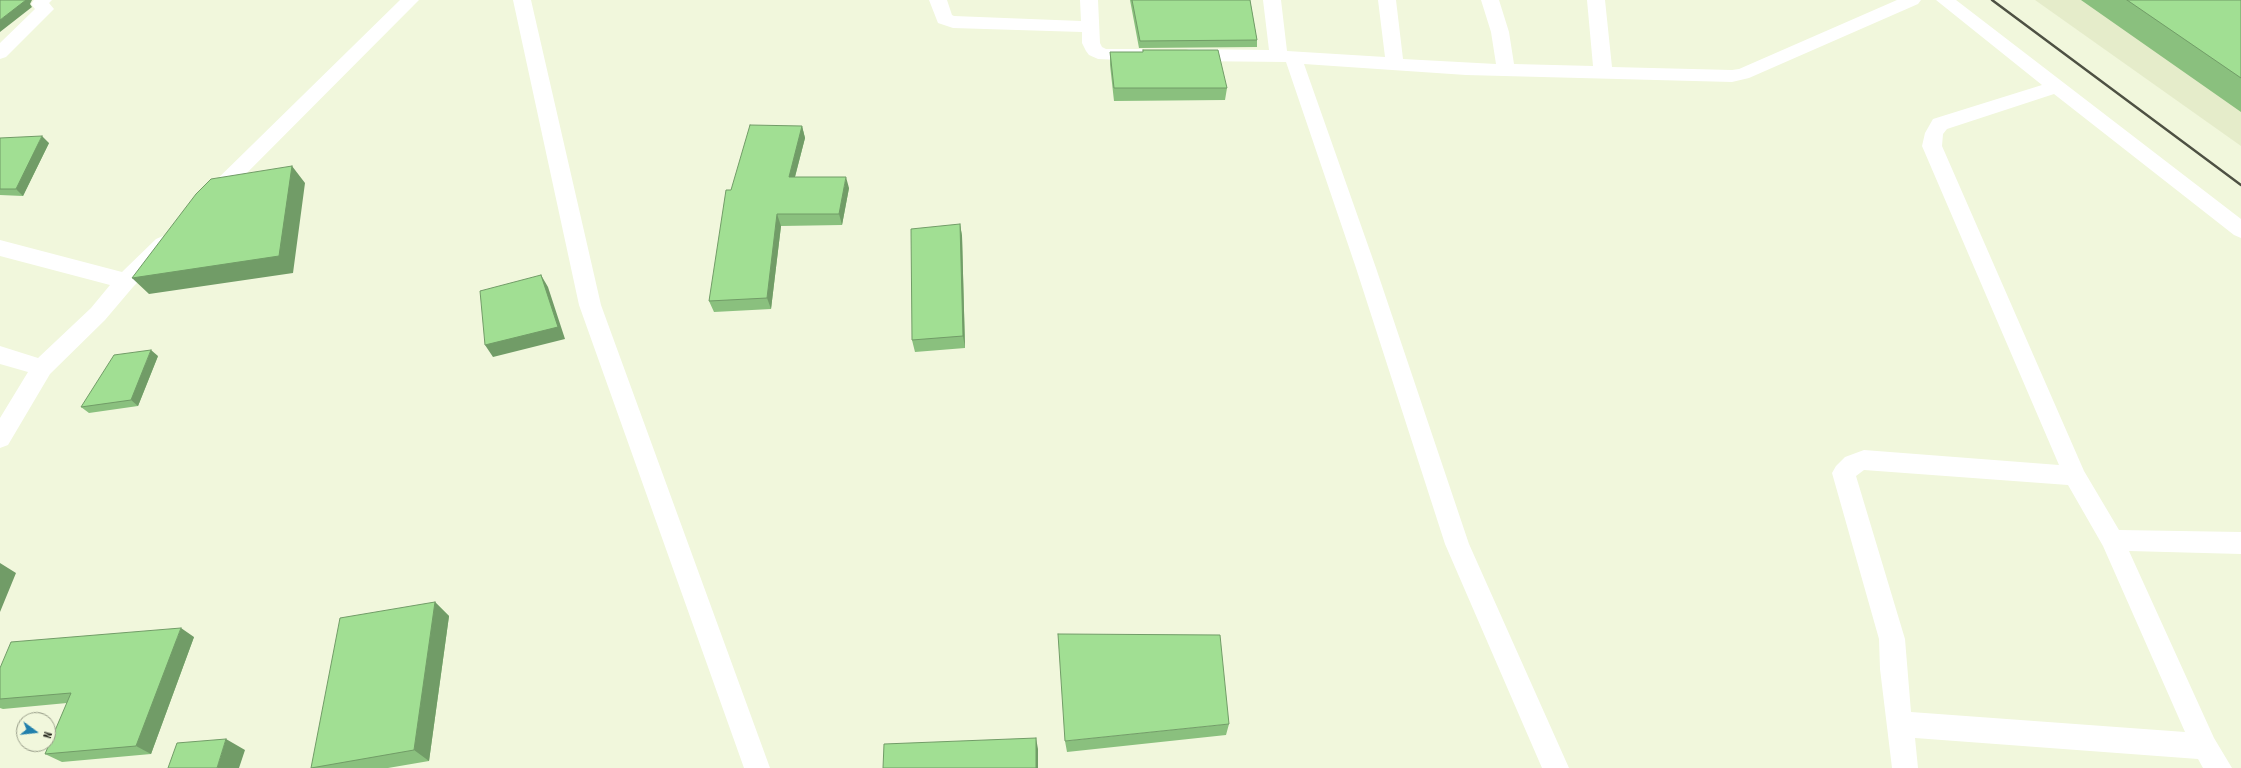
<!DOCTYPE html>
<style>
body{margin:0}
#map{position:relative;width:2241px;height:768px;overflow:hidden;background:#f1f7dc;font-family:"Sofia Sans Condensed",sans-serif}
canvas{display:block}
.north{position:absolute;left:16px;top:712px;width:40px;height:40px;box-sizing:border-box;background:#f1f7dc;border:1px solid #989d89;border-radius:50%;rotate:105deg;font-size:11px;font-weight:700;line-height:16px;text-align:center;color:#13150c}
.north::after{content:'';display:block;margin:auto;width:14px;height:18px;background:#2180ac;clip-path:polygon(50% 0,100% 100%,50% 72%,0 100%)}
</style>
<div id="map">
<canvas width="2241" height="768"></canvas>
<div class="north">N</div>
</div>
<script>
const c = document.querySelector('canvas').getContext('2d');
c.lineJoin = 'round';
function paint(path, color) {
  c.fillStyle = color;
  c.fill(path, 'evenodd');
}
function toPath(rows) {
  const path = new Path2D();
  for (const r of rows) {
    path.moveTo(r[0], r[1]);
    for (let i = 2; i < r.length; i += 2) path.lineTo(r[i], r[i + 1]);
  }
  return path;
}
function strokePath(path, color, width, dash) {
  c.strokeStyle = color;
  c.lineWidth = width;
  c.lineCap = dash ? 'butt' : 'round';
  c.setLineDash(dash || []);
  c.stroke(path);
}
paint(toPath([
 [2035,0,2241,0,2241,146]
]), '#e5ecca');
paint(toPath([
 [34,0,52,0,49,3,54,9,6,57,0,59,0,43,35,9,31,4,34,0],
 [400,0,419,0,217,203,210,205,203,203,200,198,203,193,400,0],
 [513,0,531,0,601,305,770,768,744,768,579,305,513,0],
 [929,0,947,0,952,15,954,16,1081,21,1080,0,1098,0,1100,43,1102,47,1106,49,1141,49,1147,51,1150,55,1147,59,1141,61,1098,59,1089,55,1086,51,1082,43,1082,32,953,28,938,23,929,0],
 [1263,0,1281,0,1287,51,1385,57,1378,0,1396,0,1403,59,1496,64,1491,32,1481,0,1499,0,1509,32,1514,64,1593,66,1587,0,1605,0,1612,67,1732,70,1739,69,1897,0,1921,0,1918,4,1749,78,1732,82,1466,75,1304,64,1376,268,1469,544,1569,768,1542,768,1445,544,1356,268,1286,62,1189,61,1183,59,1180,55,1183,51,1189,49,1269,50,1263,0],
 [1936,0,1956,0,2241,219,2241,238,2234,235,2054,94,1947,129,1943,134,1942,146,2084,471,2119,530,2241,532,2241,554,2129,551,2214,738,2232,768,2203,768,2198,759,1915,738,1918,768,1892,768,1880,669,1879,639,1832,473,1836,466,1845,457,1864,450,2059,465,1922,146,1925,133,1933,119,2042,85,1936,0],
 [1864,470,2068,485,2103,546,2185,732,1911,712,1905,639,1856,476,1864,470],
 [163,236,170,239,173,244,170,249,133,287,105,320,50,374,8,445,0,448,0,418,28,372,0,364,0,346,38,358,91,308,110,285,0,256,0,240,122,272,156,239,163,236]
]), '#fff');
strokePath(toPath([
 [1992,0,2241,185]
]), '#4e5143', 2.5);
paint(toPath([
 [1130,0,1250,0,1257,40,1257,47,1139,48],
 [2081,0,2241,0,2241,112],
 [1143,50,1227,88,1225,100,1114,101,1110,65,1110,52,1143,52],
 [802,126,805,138,795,177,849,188,842,225,781,226,771,309,714,312,709,301,731,190],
 [0,138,49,143,23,196,0,195],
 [960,224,962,236,965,348,915,352,912,340],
 [158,356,138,406,89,413,81,407],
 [435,602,449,616,429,761,388,768,311,768],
 [194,637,151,754,62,762,45,754,67,703,3,709,0,708,0,668],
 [1229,724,1226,735,1067,752,1065,741]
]), '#8ac07e');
paint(toPath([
 [25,0,32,0,30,4,32,7,0,32,0,20],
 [802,126,805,138,792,188,789,177],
 [42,136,49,143,23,196,16,189],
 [292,166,305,183,293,273,149,294,132,278],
 [846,177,849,188,842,225,839,214],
 [777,214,781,226,771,309,767,298],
 [960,224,962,236,965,348,963,336],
 [541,275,548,287,565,339,493,357,485,345],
 [151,350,158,356,138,406,131,400],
 [0,563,16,573,0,612],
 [435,602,449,616,429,761,414,750],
 [181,628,194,637,151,754,136,746],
 [1036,738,1038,749,1038,768,1036,768],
 [226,739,245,750,239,768,217,768]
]), '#719c67');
const building = toPath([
 [0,0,26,0,0,20,0,0],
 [1132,0,1250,0,1257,40,1140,41,1132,0],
 [2127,0,2241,0,2241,78,2127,0],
 [1143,50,1218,50,1227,88,1114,88,1110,52,1143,52,1143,50],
 [750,125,802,126,789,177,846,177,839,214,777,214,767,298,709,301,726,190,731,190,750,125],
 [42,136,16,189,0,189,0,138,42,136],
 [292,166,279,256,132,278,196,194,211,179,292,166],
 [960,224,963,336,912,340,911,229,960,224],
 [541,275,558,327,485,345,480,291,541,275],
 [151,350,131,400,81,407,114,355,151,350],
 [435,602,414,750,311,768,340,618,435,602],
 [181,628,136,746,45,754,71,693,0,699,0,668,11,642,181,628],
 [1058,634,1220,635,1229,724,1065,741,1058,634],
 [1036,738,1036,768,883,768,884,744,1036,738],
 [226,739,217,768,168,768,177,743,226,739]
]);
paint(building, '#a1df93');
strokePath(building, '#719c67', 1);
</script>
